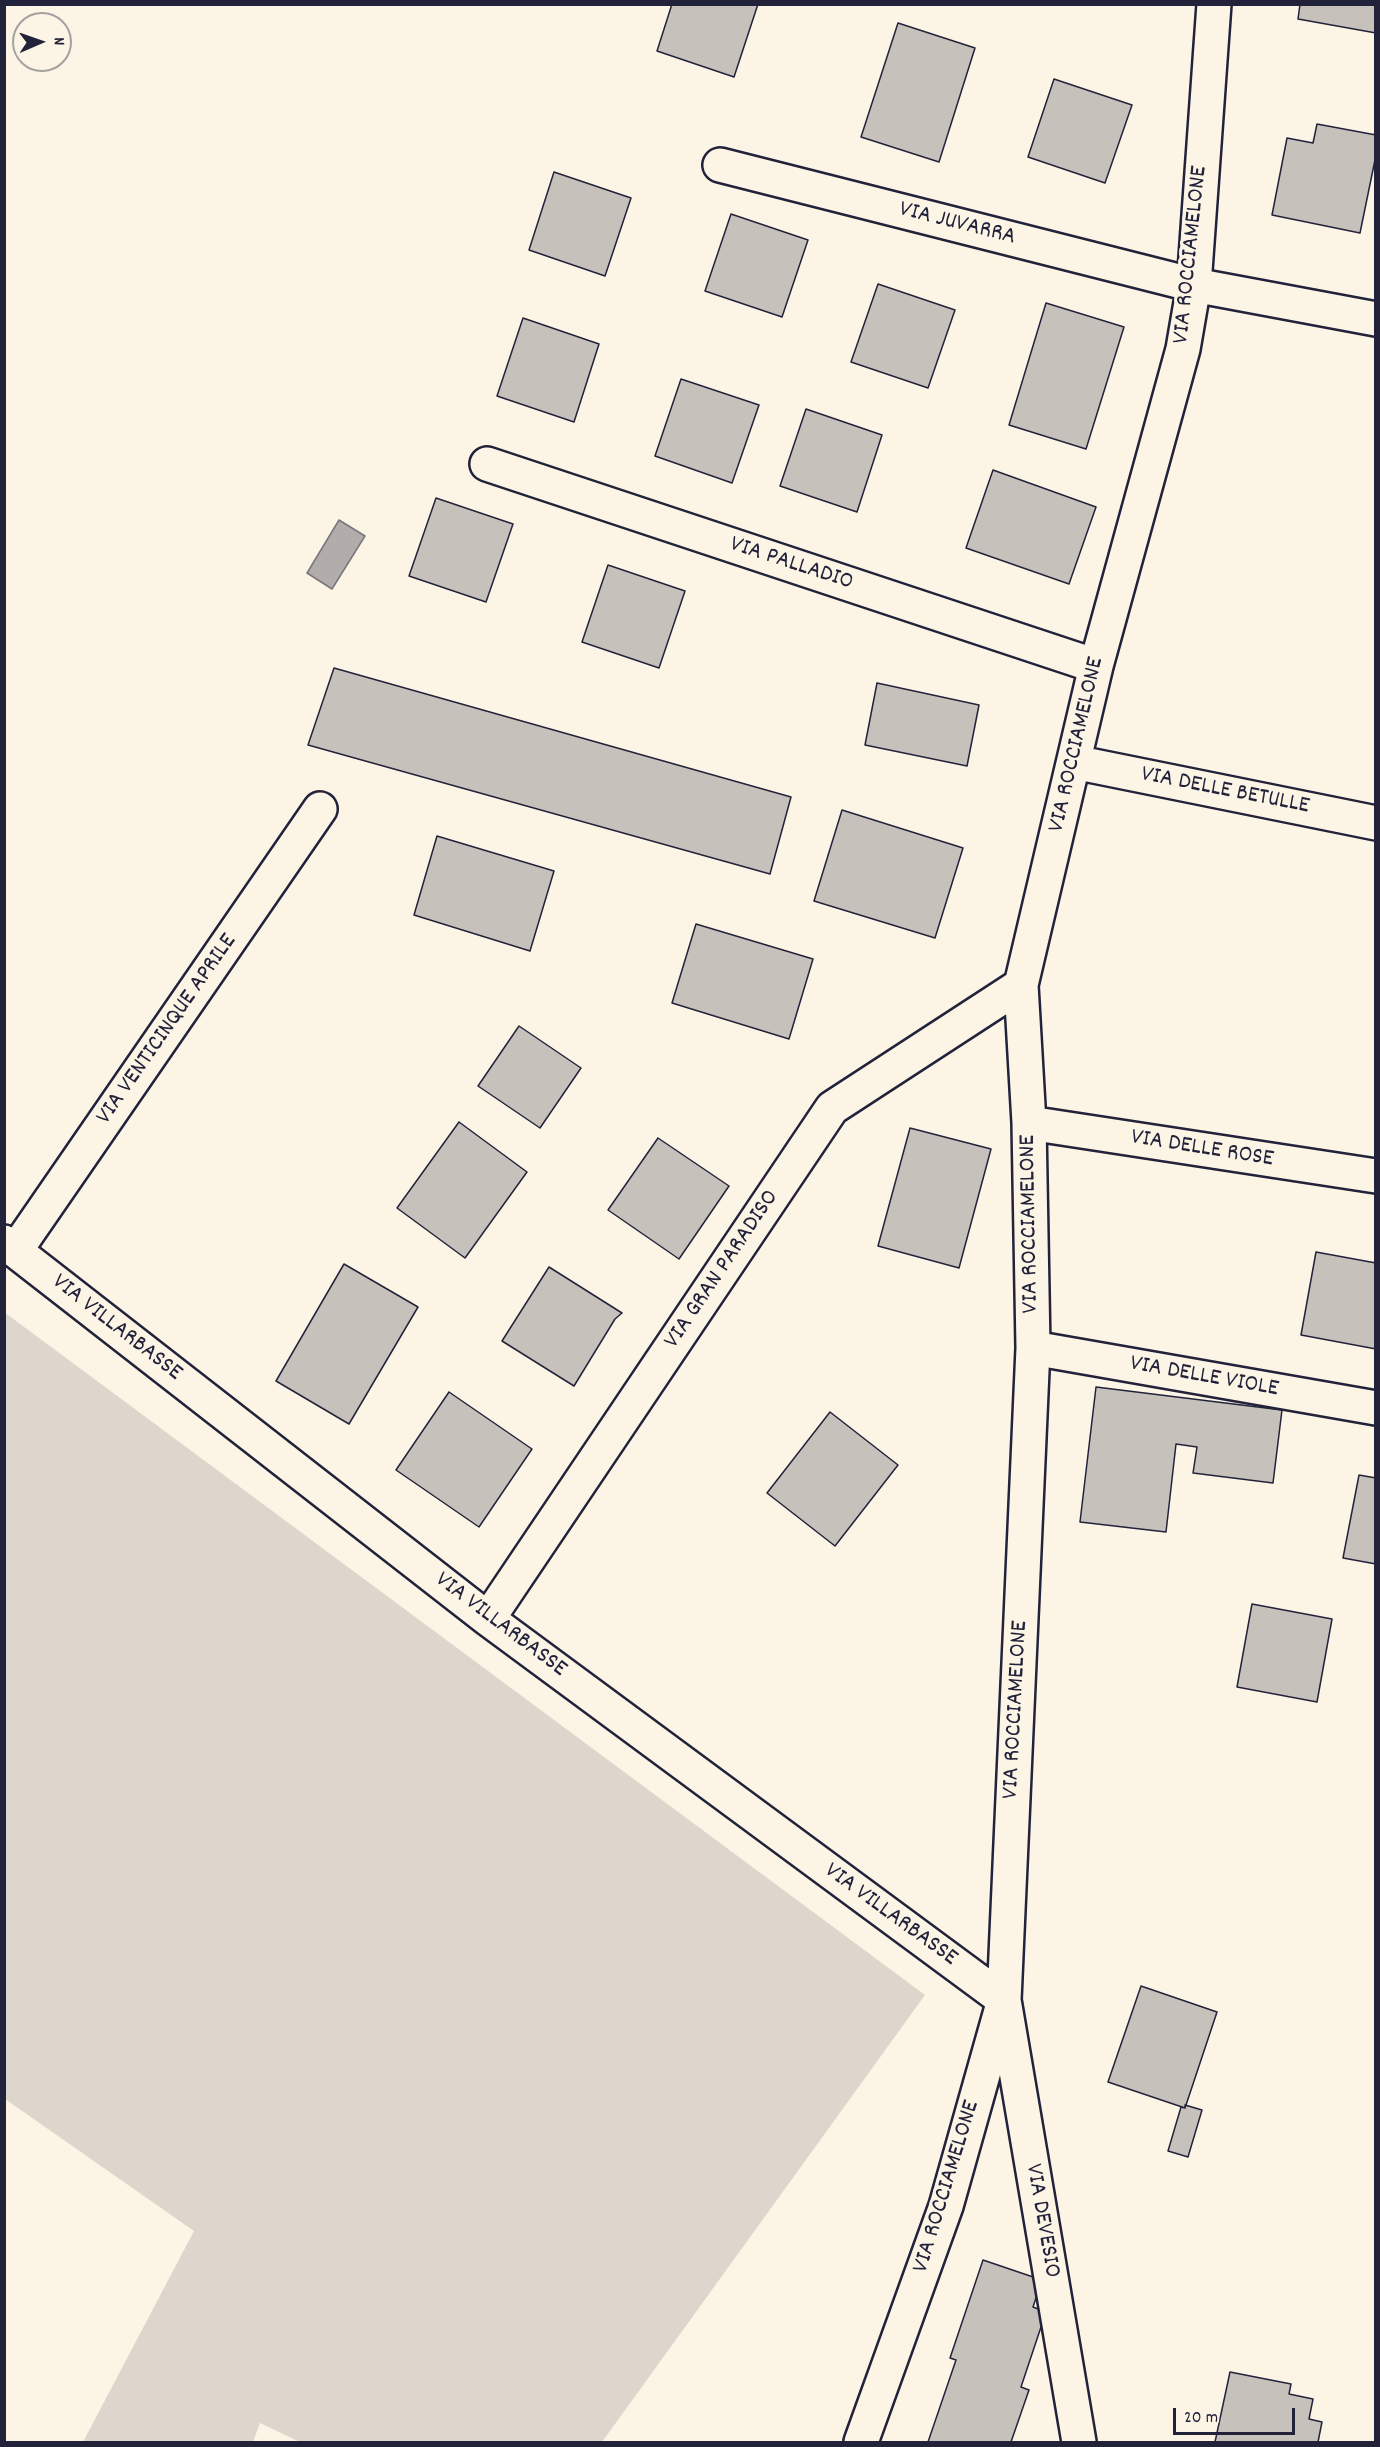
<!DOCTYPE html>
<style>
body{margin:0}
#map{position:relative;width:1380px;height:2447px;overflow:hidden;background:#fcf5e5;font-family:Dekko,sans-serif}
canvas{display:block}
.frame{position:absolute;inset:0;border:6px solid #22223b;pointer-events:none}
.north{position:absolute;left:12px;top:12px;width:60px;height:60px;box-sizing:border-box;background:#fcf5e5;border:2px solid #a5a1a1;border-radius:50%;rotate:88deg;font-size:16px;font-weight:700;line-height:24px;text-align:center;color:#22223b}
.north::after{content:'';display:block;margin:auto;width:21px;height:27px;background:#22223b;clip-path:polygon(50% 0,100% 100%,50% 72%,0 100%)}
.scale{position:absolute;left:1173px;top:2408px;width:122px;height:27px;box-sizing:border-box;border:3px solid #22223b;border-top:0;padding-left:8px;font-size:18px;line-height:21px;white-space:nowrap;color:#22223b;-webkit-text-stroke:4px #fcf5e5;paint-order:stroke}
</style>
<div id="map">
<canvas width="1380" height="2447"></canvas>
<div class="frame"></div>
<div class="north">N</div>
<div class="scale">20 m</div>
</div>
<script>
const c = document.querySelector('canvas').getContext('2d');
c.lineJoin = 'round';
function paint(path, color) {
  c.fillStyle = color;
  c.fill(path, 'evenodd');
}
function toPath(rows) {
  const path = new Path2D();
  for (const r of rows) {
    path.moveTo(r[0], r[1]);
    for (let i = 2; i < r.length; i += 2) path.lineTo(r[i], r[i + 1]);
  }
  return path;
}
function strokePath(path, color, width, dash) {
  c.strokeStyle = color;
  c.lineWidth = width;
  c.lineCap = dash ? 'butt' : 'round';
  c.setLineDash(dash || []);
  c.stroke(path);
}
function label(font, color, halo, rows, align = 'center') {
  c.font = font + ' Dekko,sans-serif';
  c.lineWidth = 6;
  c.setLineDash([]);
  c.textBaseline = 'middle';
  c.strokeStyle = halo;
  c.fillStyle = color;
  for (const [text, x, y, turn = 0] of rows) {
    c.save();
    c.translate(x, y);
    c.rotate((+turn || 0) * Math.PI / 180);
    c.textAlign = isNaN(turn) ? turn : align;
    if (halo) c.strokeText(text, 0, 0);
    c.fillText(text, 0, 0);
    c.restore();
  }
}
paint(toPath([
 [4,1312,925,1995,602,2442,300,2442,260,2423,253,2442,83,2442,194,2231,5,2099]
]), '#dcd6cc');
const water = toPath([
 [339,520,365,536,332,589,307,573,339,520]
]);
paint(water, '#b2adab');
strokePath(water, '#78757e', 1.5);
const building = toPath([
 [672,4,758,4,734,77,657,51,672,4],
 [1300,4,1376,4,1376,33,1298,19,1300,4],
 [898,23,975,48,939,162,861,137,898,23],
 [1054,79,1132,105,1105,183,1028,157,1054,79],
 [1317,124,1376,135,1376,155,1360,233,1272,215,1287,138,1313,143,1317,124],
 [554,172,631,198,605,276,529,250,554,172],
 [731,214,808,240,782,317,705,291,731,214],
 [878,284,955,310,928,388,851,362,878,284],
 [1046,303,1124,327,1086,449,1009,425,1046,303],
 [523,318,599,344,574,422,497,396,523,318],
 [681,379,759,405,732,483,655,456,681,379],
 [806,409,882,435,857,512,780,486,806,409],
 [993,470,1096,507,1069,584,966,548,993,470],
 [436,498,513,524,486,602,409,576,436,498],
 [608,565,685,591,659,668,582,642,608,565],
 [334,668,791,797,770,874,308,745,334,668],
 [877,683,979,705,967,766,865,745,877,683],
 [842,810,963,848,935,938,814,901,842,810],
 [437,836,554,871,530,951,414,915,437,836],
 [696,924,813,959,789,1039,672,1003,696,924],
 [519,1026,581,1068,540,1128,478,1086,519,1026],
 [459,1122,527,1172,465,1258,397,1208,459,1122],
 [910,1128,991,1149,959,1268,878,1246,910,1128],
 [658,1138,729,1186,679,1259,608,1210,658,1138],
 [1316,1252,1376,1263,1376,1349,1301,1335,1316,1252],
 [344,1264,418,1307,349,1424,276,1381,344,1264],
 [549,1267,622,1313,615,1319,574,1386,502,1341,549,1267],
 [1096,1387,1282,1410,1273,1483,1193,1473,1197,1447,1176,1444,1166,1532,1080,1522,1096,1387],
 [449,1392,532,1449,479,1527,396,1470,449,1392],
 [830,1412,898,1465,835,1546,767,1493,830,1412],
 [1359,1475,1376,1478,1376,1564,1343,1558,1359,1475],
 [1252,1604,1332,1619,1317,1702,1237,1687,1252,1604],
 [1141,1986,1217,2012,1185,2108,1108,2082,1141,1986],
 [1185,2105,1202,2110,1188,2157,1168,2151,1181,2107,1185,2108,1185,2105],
 [983,2260,1042,2280,1033,2307,1046,2312,1021,2387,1029,2390,1011,2442,928,2442,956,2360,950,2358,983,2260],
 [1230,2372,1291,2384,1289,2394,1313,2399,1309,2419,1322,2422,1318,2442,1215,2442,1230,2372]
]);
paint(building, '#c6c1bb');
strokePath(building, '#22223b', 1.5);
const minor = toPath([
 [720,165,1194,285,1376,319],
 [487,464,1096,666],
 [1074,762,1376,823],
 [1029,1123,1376,1176],
 [4,1242,488,1619,1004,2000,1079,2442],
 [16,1250,320,809],
 [1033,1348,1376,1408],
 [488,1619,832,1108,1021,985],
 [861,2442,946,2206,1004,2000,1033,1348,1029,1123,1021,985,1096,666,1183,349,1194,285,1214,4]
]);
strokePath(minor, '#22223b', 38);
strokePath(minor, '#fcf5e5', 33);
label('24px', '#22223b', '#fcf5e5', [
 ["VIA JUVARRA",957,225,14],
 ["VIA ROCCIAMELONE",1192,255,-84],
 ["VIA PALLADIO",791,565,18],
 ["VIA ROCCIAMELONE",1078,745,-77],
 ["VIA DELLE BETULLE",1225,792,11],
 ["VIA VENTICINQUE APRILE",168,1030,-55],
 ["VIA DELLE ROSE",1202,1150,9],
 ["VIA ROCCIAMELONE",1031,1224,-91],
 ["VIA GRAN PARADISO",723,1270,-56],
 ["VIA VILLARBASSE",116,1329,38],
 ["VIA DELLE VIOLE",1204,1378,10],
 ["VIA VILLARBASSE",500,1626,37],
 ["VIA ROCCIAMELONE",1017,1710,-87],
 ["VIA VILLARBASSE",890,1916,36],
 ["VIA ROCCIAMELONE",948,2187,-73],
 ["VIA DEVESIO",1041,2221,80]
]);
</script>
